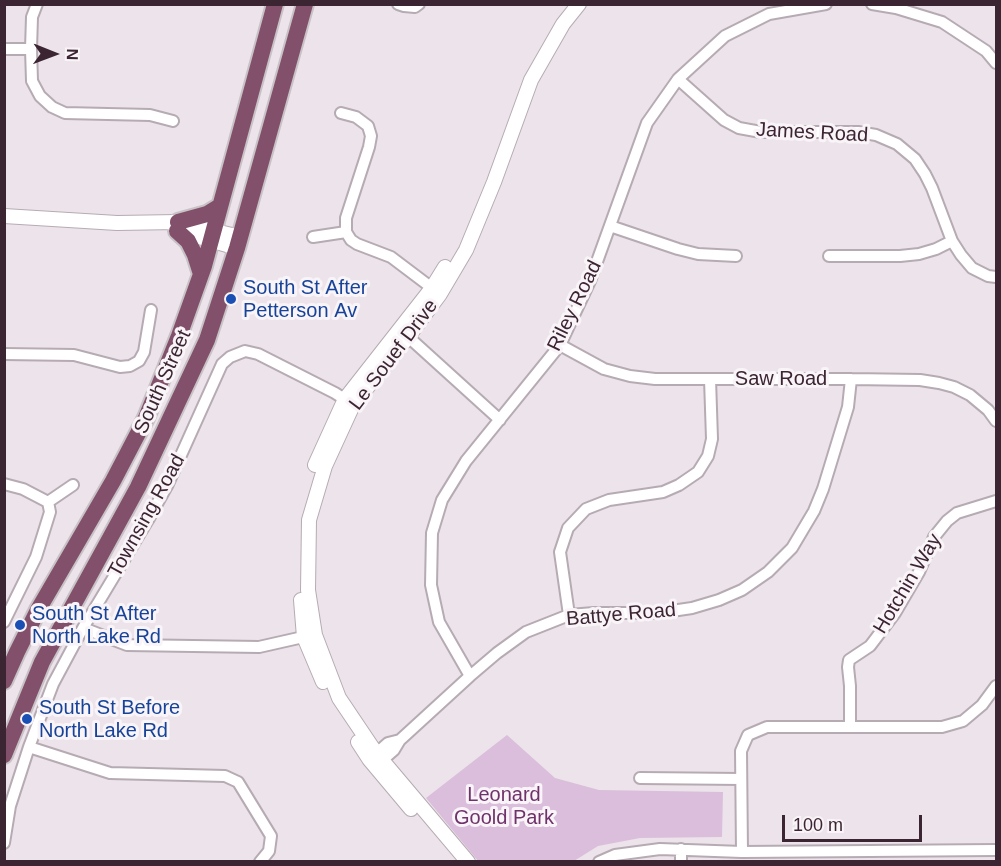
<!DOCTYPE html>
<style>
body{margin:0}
#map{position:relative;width:1001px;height:866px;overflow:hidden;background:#ece4ea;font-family:Arial,sans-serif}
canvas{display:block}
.frame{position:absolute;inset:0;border:6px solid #3c2532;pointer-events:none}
.north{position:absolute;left:24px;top:24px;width:60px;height:60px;-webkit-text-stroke:4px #f9f4f8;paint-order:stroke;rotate:91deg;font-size:16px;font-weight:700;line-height:24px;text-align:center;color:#3c2532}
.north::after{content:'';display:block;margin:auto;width:21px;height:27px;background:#3c2532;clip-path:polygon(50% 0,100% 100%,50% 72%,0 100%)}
.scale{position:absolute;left:782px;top:815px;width:140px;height:27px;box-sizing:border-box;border:3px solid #3c2532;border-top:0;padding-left:8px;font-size:18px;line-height:21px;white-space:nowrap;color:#3c2532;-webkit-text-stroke:4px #f9f4f8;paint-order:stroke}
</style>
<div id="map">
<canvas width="1001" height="866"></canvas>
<div class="frame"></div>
<div class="north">N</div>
<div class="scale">100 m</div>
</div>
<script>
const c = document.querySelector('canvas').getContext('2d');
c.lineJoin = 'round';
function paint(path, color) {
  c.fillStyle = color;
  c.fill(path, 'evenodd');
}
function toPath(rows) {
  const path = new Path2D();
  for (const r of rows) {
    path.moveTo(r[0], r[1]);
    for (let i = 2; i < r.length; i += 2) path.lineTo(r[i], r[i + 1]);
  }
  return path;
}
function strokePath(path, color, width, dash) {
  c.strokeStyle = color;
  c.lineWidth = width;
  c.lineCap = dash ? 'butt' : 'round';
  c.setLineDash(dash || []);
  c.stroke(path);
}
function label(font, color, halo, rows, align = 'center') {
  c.font = font + ' Arial,sans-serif';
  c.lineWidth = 6;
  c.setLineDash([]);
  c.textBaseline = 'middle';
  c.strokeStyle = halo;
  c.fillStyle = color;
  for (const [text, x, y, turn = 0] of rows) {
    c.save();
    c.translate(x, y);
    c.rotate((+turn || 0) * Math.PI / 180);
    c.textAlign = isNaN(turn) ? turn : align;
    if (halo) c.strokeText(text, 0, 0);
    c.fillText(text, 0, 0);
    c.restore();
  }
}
paint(toPath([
 [507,735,555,778,599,790,723,792,722,837,640,838,598,846,574,861,478,861,426,798]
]), '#dabedb');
const minor = toPath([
 [37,4,32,17,31,49,32,81,40,96,52,107,65,113,150,115,173,121],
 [398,4,404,6,415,7,419,4],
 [872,4,896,8,942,22,986,51,996,63],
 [4,49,31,49],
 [678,79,724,120,739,128,761,132,858,132,876,135,897,144,915,159,925,174,932,188,952,241,961,255,972,268,988,276,996,277],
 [341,113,356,117,368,126,371,136,369,147,346,218,346,232],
 [610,226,678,249,698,254,736,256],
 [313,237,346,232,351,240,357,244,391,257,436,291],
 [829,256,900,256,919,254,936,249,952,241],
 [404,333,500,420],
 [560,345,604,369,630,376,655,379,851,379,920,380,939,383,954,387,970,395,988,410,996,421],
 [4,354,74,355,120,367,130,366,139,361,144,352,151,310],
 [4,484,23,489,48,502,50,512,36,557,4,622],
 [48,502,73,485],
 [569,615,560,552,568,528,586,509,609,500,663,492,679,485,698,472,708,456,712,439,710,379],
 [83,628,127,645,259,647,312,635],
 [470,676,439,622,431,585,432,533,442,500,466,461,560,345,590,281,647,123,678,79,725,36,769,14,826,4],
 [850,726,850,686,848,667,849,660,870,646,895,613,919,572,934,537,947,521,957,513,996,501],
 [29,747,110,773,225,776,238,782,271,836,269,851,260,862],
 [371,758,388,743,400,740],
 [378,764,394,750,400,740,470,676,497,653,526,632,569,615,594,613,658,613,692,608,719,600,742,590,768,572,792,548,814,511,823,489,848,407,851,379],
 [640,778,741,779],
 [4,843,10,806,29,747,53,684,83,628,148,520,168,484,222,364,230,357,245,351,258,354,335,393,349,402],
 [681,849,681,862],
 [742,852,741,751,748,735,767,727,942,727,963,721,982,705,996,686],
 [599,862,615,855,660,849,742,852,996,850]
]);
const tertiary = toPath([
 [4,216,117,223,178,222,240,237],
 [176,230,237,248],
 [315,465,345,399,432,288,445,267],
 [301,600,304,637,323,682],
 [358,742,369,759,411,809],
 [468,862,376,753,339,698,315,635,308,590,309,520,325,466,353,405,408,337,440,294,466,250,494,182,531,80,563,24,579,4]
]);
const trunk = toPath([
 [178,222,207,214,220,206],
 [177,231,188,241,195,255,201,274],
 [4,681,17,652,38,610,113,481,146,418,179,336,204,266,275,4],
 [4,755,42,662,138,487,207,340,237,248,305,4]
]);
strokePath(minor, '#b7abb3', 14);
strokePath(tertiary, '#b7abb3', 16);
strokePath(trunk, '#c8c2c6', 20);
strokePath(minor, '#fff', 10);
strokePath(tertiary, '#fff', 14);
strokePath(trunk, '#82506a', 16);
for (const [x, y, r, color] of [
 [231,299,6,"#1a4fb4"],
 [20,625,6,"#1a4fb4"],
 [27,719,6,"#1a4fb4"]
]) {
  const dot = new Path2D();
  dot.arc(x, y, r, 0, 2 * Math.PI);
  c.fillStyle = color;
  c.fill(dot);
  strokePath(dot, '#f9f4f8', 2);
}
label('20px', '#3c2532', '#f9f4f8', [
 ["James Road",812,133,3],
 ["Riley Road",575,306,-64],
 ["Le Souef Drive",394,355,-53],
 ["Saw Road",781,379],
 ["South Street",163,382,-66],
 ["Townsing Road",147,516,-61],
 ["Hotchin Way",908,584,-59],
 ["Battye Road",621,615,-5]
]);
label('20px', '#164399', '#f9f4f8', [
 ["South St After",243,288],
 ["Petterson Av",243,311],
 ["South St After",32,614],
 ["North Lake Rd",32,637],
 ["South St Before",39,708],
 ["North Lake Rd",39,731]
], 'left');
label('20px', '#70326b', '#f9f4f8', [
 ["Leonard",504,795],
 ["Goold Park",504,818]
]);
</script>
